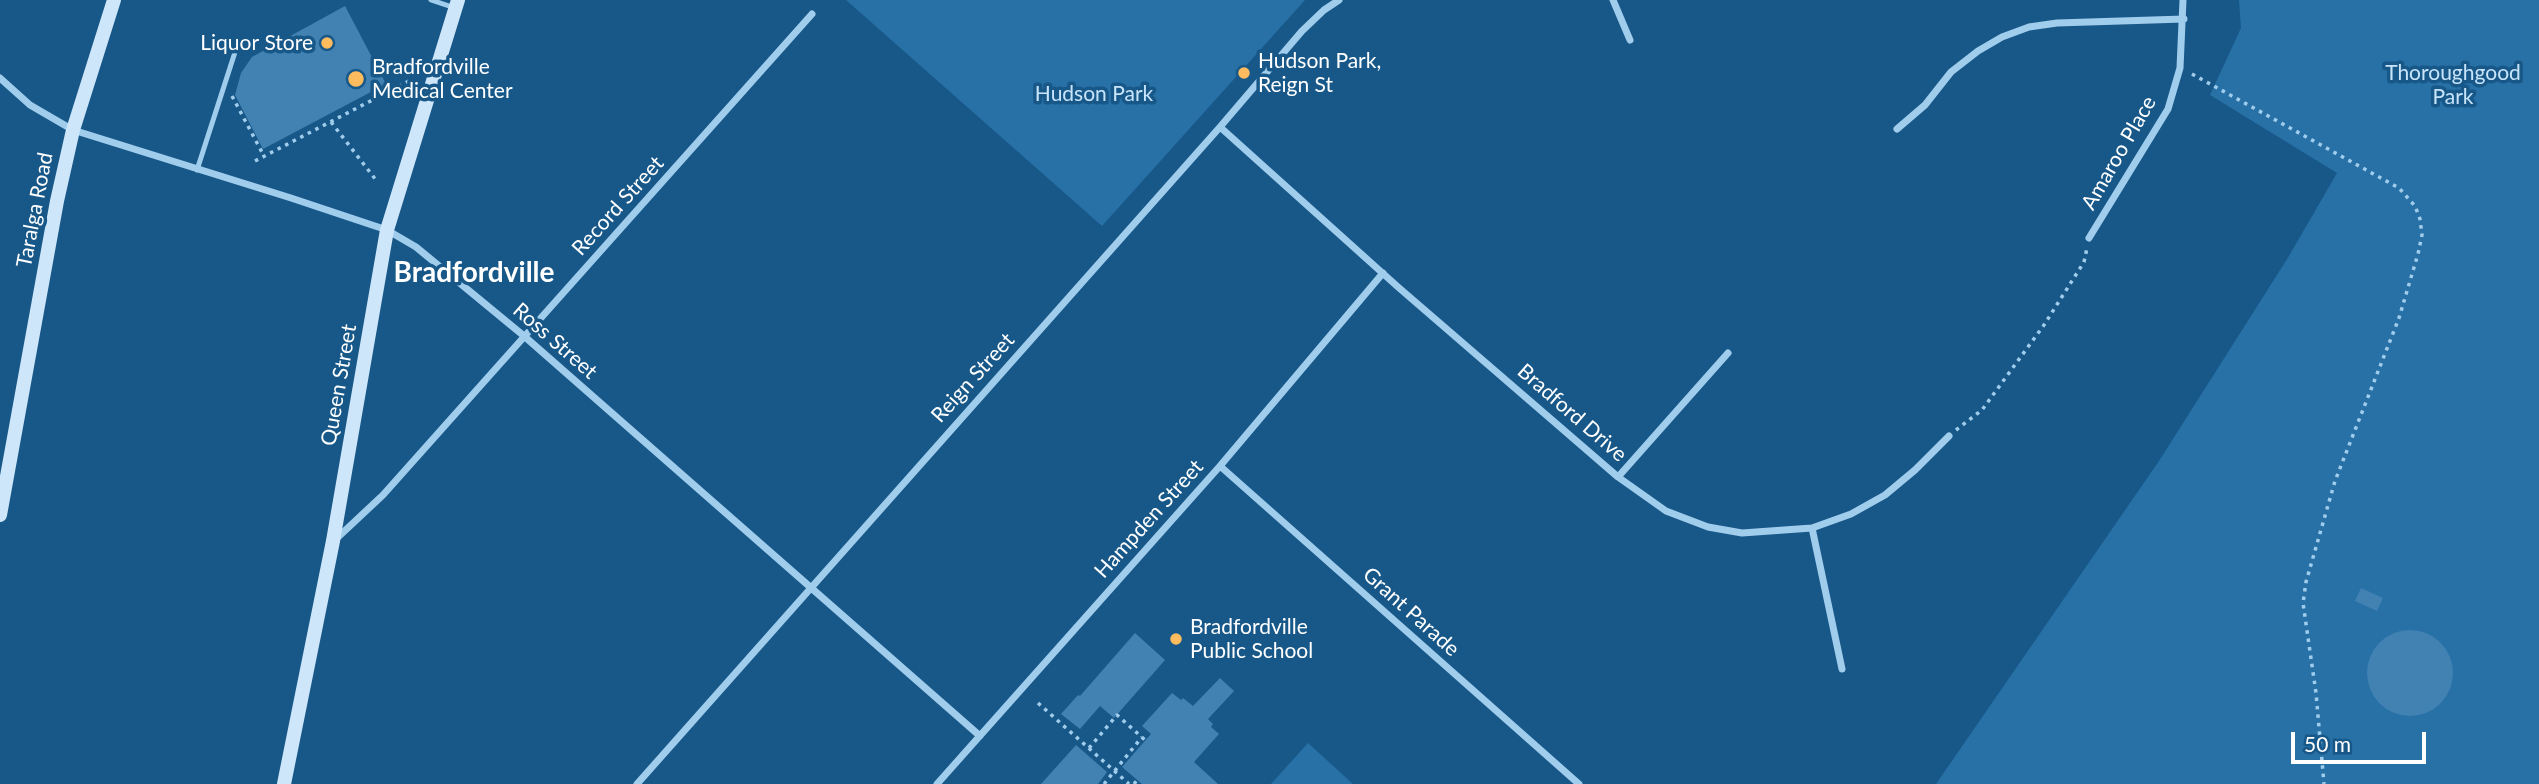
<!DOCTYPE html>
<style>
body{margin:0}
#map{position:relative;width:2539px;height:784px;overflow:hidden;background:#185889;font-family:Lato,sans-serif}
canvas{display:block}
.scale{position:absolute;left:2291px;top:732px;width:135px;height:32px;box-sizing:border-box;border:4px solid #fff;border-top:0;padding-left:9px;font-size:21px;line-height:24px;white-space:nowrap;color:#fff;-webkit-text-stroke:5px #185889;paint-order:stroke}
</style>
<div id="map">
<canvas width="2539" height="784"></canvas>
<div class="scale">50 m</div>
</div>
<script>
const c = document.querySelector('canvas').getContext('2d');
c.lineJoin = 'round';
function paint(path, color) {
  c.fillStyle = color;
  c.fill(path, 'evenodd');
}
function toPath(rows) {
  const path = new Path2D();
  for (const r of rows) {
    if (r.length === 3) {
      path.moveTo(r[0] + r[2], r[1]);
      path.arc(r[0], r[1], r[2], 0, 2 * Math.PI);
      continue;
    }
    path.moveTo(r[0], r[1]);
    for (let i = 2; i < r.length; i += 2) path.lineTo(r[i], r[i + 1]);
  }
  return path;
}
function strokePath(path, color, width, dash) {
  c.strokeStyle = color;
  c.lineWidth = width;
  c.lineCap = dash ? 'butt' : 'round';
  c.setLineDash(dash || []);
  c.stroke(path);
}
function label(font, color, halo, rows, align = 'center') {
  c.font = font + ' Lato,sans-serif';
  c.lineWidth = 7;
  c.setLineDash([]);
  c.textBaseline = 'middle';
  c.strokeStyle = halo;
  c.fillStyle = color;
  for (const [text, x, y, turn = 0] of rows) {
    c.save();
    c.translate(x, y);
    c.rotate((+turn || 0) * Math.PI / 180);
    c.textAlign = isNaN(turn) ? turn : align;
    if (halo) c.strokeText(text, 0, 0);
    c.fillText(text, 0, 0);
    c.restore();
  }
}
paint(toPath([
 [846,0,1305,0,1102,226],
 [2239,0,2539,0,2539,784,1936,784,2159,461,2289,256,2337,173,2210,95,2241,28],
 [1308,743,1353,784,1271,784]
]), '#2871a6');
paint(toPath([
 [345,6,386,84,263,149,235,95,241,73,252,57],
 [2361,588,2383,598,2377,611,2355,601],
 [2410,673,43],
 [1135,633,1165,660,1114,718,1100,706,1080,729,1061,714,1078,695,1080,696],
 [1220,678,1234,691,1208,719,1213,724,1211,727,1219,734,1194,762,1218,784,1142,784,1122,767,1151,734,1142,726,1172,693,1181,700,1183,698,1193,706],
 [1076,745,1107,772,1098,784,1041,784]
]), '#4182b2');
strokePath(toPath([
 [2192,74,2399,188,2415,206,2420,219,2422,235,2418,254,2399,318,2335,481,2306,582,2303,603,2316,693,2324,784],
 [232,96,264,156],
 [331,122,376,180],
 [255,161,409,81],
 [1956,430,1982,410,2044,325,2084,262,2087,248],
 [1038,703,1129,784],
 [1089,748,1117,715,1145,740],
 [1104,784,1142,737],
 [1134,784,1137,780]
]), '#a1cded', 3.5, [3.5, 5]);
strokePath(toPath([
 [431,0,455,8],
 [197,170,237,46]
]), '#a1cded', 5);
strokePath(toPath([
 [1613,0,1630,40],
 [0,78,30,105,73,130,291,198,387,230,416,247,524,336,980,736],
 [1220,127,1398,287,1618,477,1666,511,1708,527,1742,533,1812,528,1851,514,1885,495,1915,470,1949,436],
 [1897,129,1925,105,1951,72,1978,51,2002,37,2029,27,2057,23,2184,19],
 [2089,238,2168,109,2180,68,2183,0],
 [1220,466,1579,784],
 [1618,477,1728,353],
 [1812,528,1842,669],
 [336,539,383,495,812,14],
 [637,784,1220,127,1302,31,1324,10,1339,0],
 [937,784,1220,466,1383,273]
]), '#a1cded', 7);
strokePath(toPath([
 [0,515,57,201,73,130,114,0],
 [284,784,333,541,387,230,458,0]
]), '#cee6fa', 14);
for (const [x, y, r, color] of [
 [327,43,7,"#ffbc5e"],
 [1244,73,7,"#ffbc5e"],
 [356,79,9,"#ffbc5e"],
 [1176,639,7,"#ffbc5e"]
]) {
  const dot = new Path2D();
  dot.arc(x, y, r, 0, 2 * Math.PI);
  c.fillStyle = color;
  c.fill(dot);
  strokePath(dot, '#185889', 2.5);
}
label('21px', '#fff', '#185889', [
 ["Liquor Store",313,43,"right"],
 ["Hudson Park,",1258,61],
 ["Reign St",1258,85],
 ["Bradfordville",372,67],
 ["Medical Center",372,91],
 ["Bradfordville",1190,627],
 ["Public School",1190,651]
], 'left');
label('21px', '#c7e4fa', '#185889', [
 ["Thoroughgood",2453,73],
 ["Park",2453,97],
 ["Hudson Park",1094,94]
]);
label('21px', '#fff', '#185889', [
 ["Amaroo Place",2119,153,-60],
 ["Record Street",618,206,-48],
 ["Taralga Road",35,210,-79],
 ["Ross Street",555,341,41],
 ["Reign Street",973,378,-48],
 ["Queen Street",339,385,-80],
 ["Bradford Drive",1572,413,41],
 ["Hampden Street",1149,519,-48],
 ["Grant Parade",1411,612,42]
]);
label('bold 28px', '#fff', '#185889', [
 ["Bradfordville",474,273]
]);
</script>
